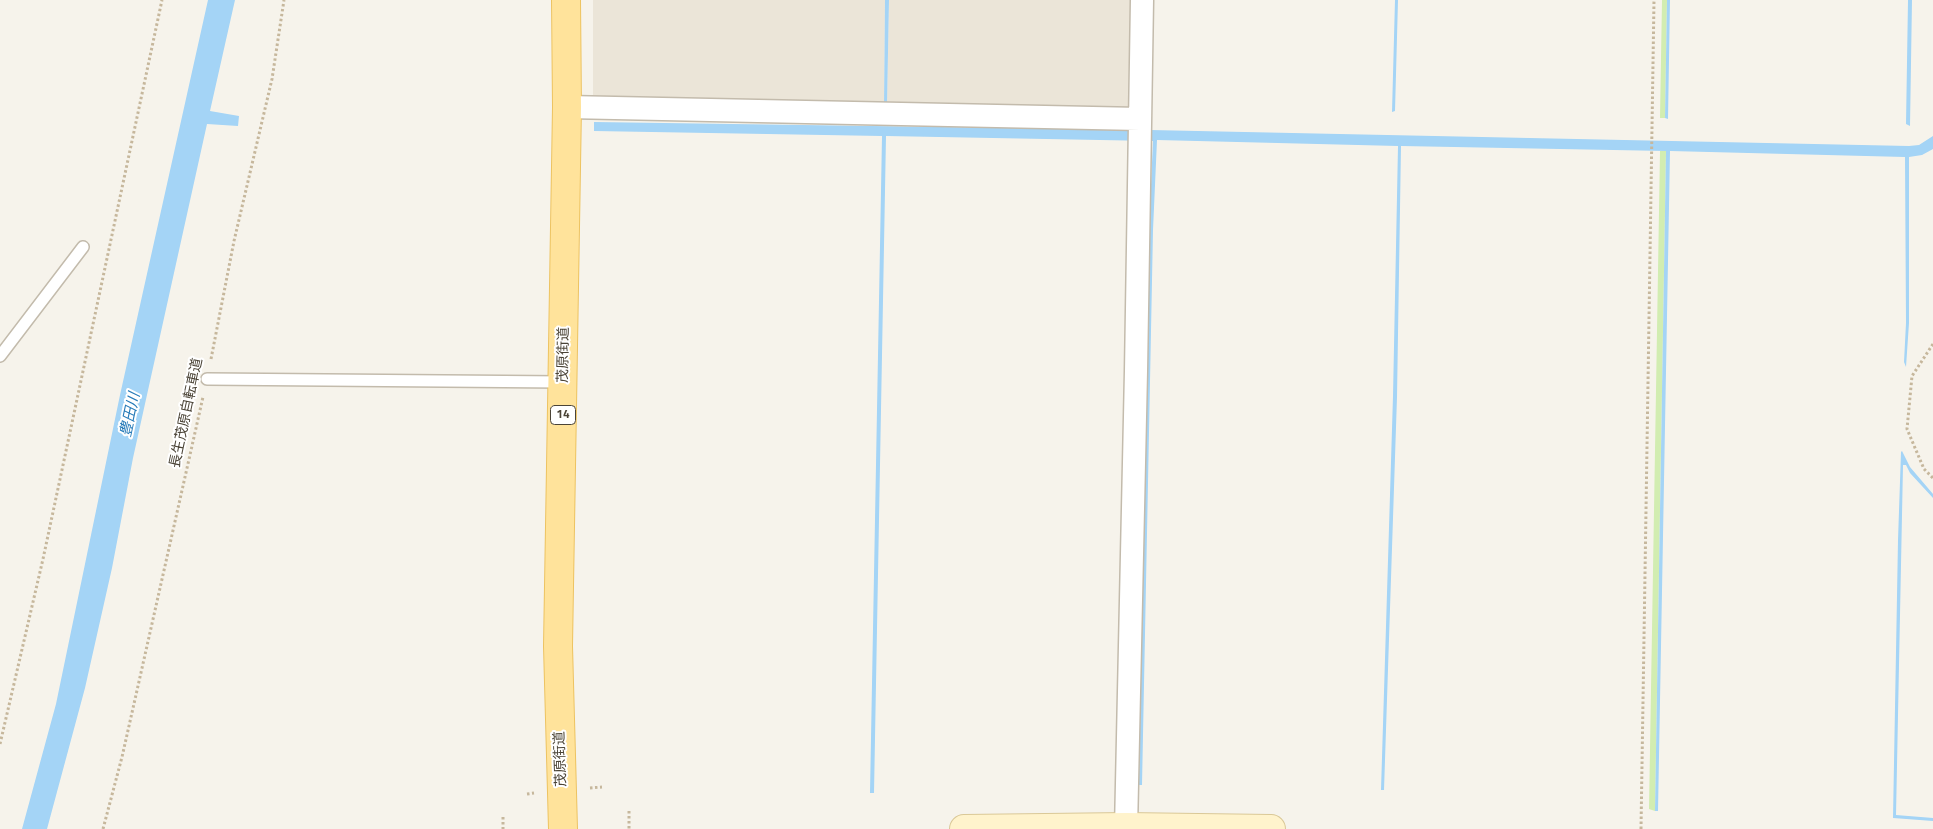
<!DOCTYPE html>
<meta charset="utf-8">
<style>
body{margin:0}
canvas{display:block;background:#f6f3eb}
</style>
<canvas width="1933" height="829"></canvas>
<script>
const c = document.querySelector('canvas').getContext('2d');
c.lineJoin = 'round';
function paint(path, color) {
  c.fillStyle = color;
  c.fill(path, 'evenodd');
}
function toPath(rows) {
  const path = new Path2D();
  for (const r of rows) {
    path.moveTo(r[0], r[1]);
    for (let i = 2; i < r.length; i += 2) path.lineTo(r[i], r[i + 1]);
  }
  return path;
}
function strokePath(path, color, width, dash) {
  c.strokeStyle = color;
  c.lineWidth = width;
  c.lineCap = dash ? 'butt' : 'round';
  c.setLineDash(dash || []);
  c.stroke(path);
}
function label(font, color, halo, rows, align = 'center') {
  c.font = font + ' "Titillium Web","Noto Sans JP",sans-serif';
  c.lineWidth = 4;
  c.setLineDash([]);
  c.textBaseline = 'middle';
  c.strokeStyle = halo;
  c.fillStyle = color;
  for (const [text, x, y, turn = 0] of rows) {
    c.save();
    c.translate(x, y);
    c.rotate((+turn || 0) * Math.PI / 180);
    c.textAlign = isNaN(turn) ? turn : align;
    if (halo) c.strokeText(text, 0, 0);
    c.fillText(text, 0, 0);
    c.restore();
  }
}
paint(toPath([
 [593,0,885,0,884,105,593,99],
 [889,0,1133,0,1131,106,1126,108,887,105]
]), '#ebe5d8');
paint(toPath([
 [1662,0,1667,0,1665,118,1660,118],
 [1660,151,1666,151,1655,811,1649,809]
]), '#d2edb1');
paint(toPath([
 [208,0,235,0,210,111,239,116,238,126,207,124,133,458,112,568,85,688,47,829,22,829,56,704,120,395],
 [885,0,889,0,887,105,884,105],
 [1395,0,1398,0,1395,111,1392,112],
 [1667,0,1670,0,1668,119,1665,118],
 [1908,0,1912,0,1910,126,1906,124],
 [594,122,1150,130,1909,146,1919,145,1933,136,1933,149,1922,155,1909,157,1909,323,1906,367,1904,362,1906,323,1905,157,1670,151,1658,811,1655,811,1666,151,1401,146,1397,397,1384,790,1381,790,1393,396,1398,146,1157,140,1153,230,1142,785,1139,785,1149,229,1153,141,886,136,874,793,870,793,882,136,594,131],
 [1902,451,1910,467,1933,494,1933,498,1910,473,1906,465,1903,465,1896,815,1933,818,1933,821,1893,818,1898,540,1901,452]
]), '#a4d4f6');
const service = toPath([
 [0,356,83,247],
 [207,379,563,382]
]);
const minor = toPath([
 [567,107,1140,119],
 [1126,829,1136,371,1142,0]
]);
const secondary = toPath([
 [964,829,1126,827,1271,829]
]);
const primary = toPath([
 [563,829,558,646,567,107,566,0]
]);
strokePath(service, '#c3bbac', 14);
strokePath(minor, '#c3bbac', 25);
strokePath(secondary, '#dac897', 30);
strokePath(primary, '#edc361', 30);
strokePath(toPath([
 [1933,344,1912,376,1907,429,1924,469,1933,478],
 [211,359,234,241,272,79,284,0],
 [0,744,43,559,162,0],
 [590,788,602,787],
 [527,794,534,793],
 [629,811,629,829],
 [503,817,503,829],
 [103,829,122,757,203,397],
 [1641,829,1654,0]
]), '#c6b79c', 3, [2.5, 2.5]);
strokePath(service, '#fff', 11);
strokePath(minor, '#fff', 22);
strokePath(secondary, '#fff3cc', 28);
strokePath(primary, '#ffe39b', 28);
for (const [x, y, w] of [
 [563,415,25]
]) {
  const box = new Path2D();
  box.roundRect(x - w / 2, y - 9.5, w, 19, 4);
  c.fillStyle = '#fff';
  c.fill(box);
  strokePath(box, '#4b4437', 1);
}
label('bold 12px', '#4b4437', null, [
 ["14",563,415]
]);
label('14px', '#4b4437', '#fff', [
 ["茂原街道",564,355,-89],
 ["長生茂原自転車道",187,413,-78],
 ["茂原街道",561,759,-92]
]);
label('italic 15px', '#257ab8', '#fff', [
 ["豊田川",131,415,-78]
]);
</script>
